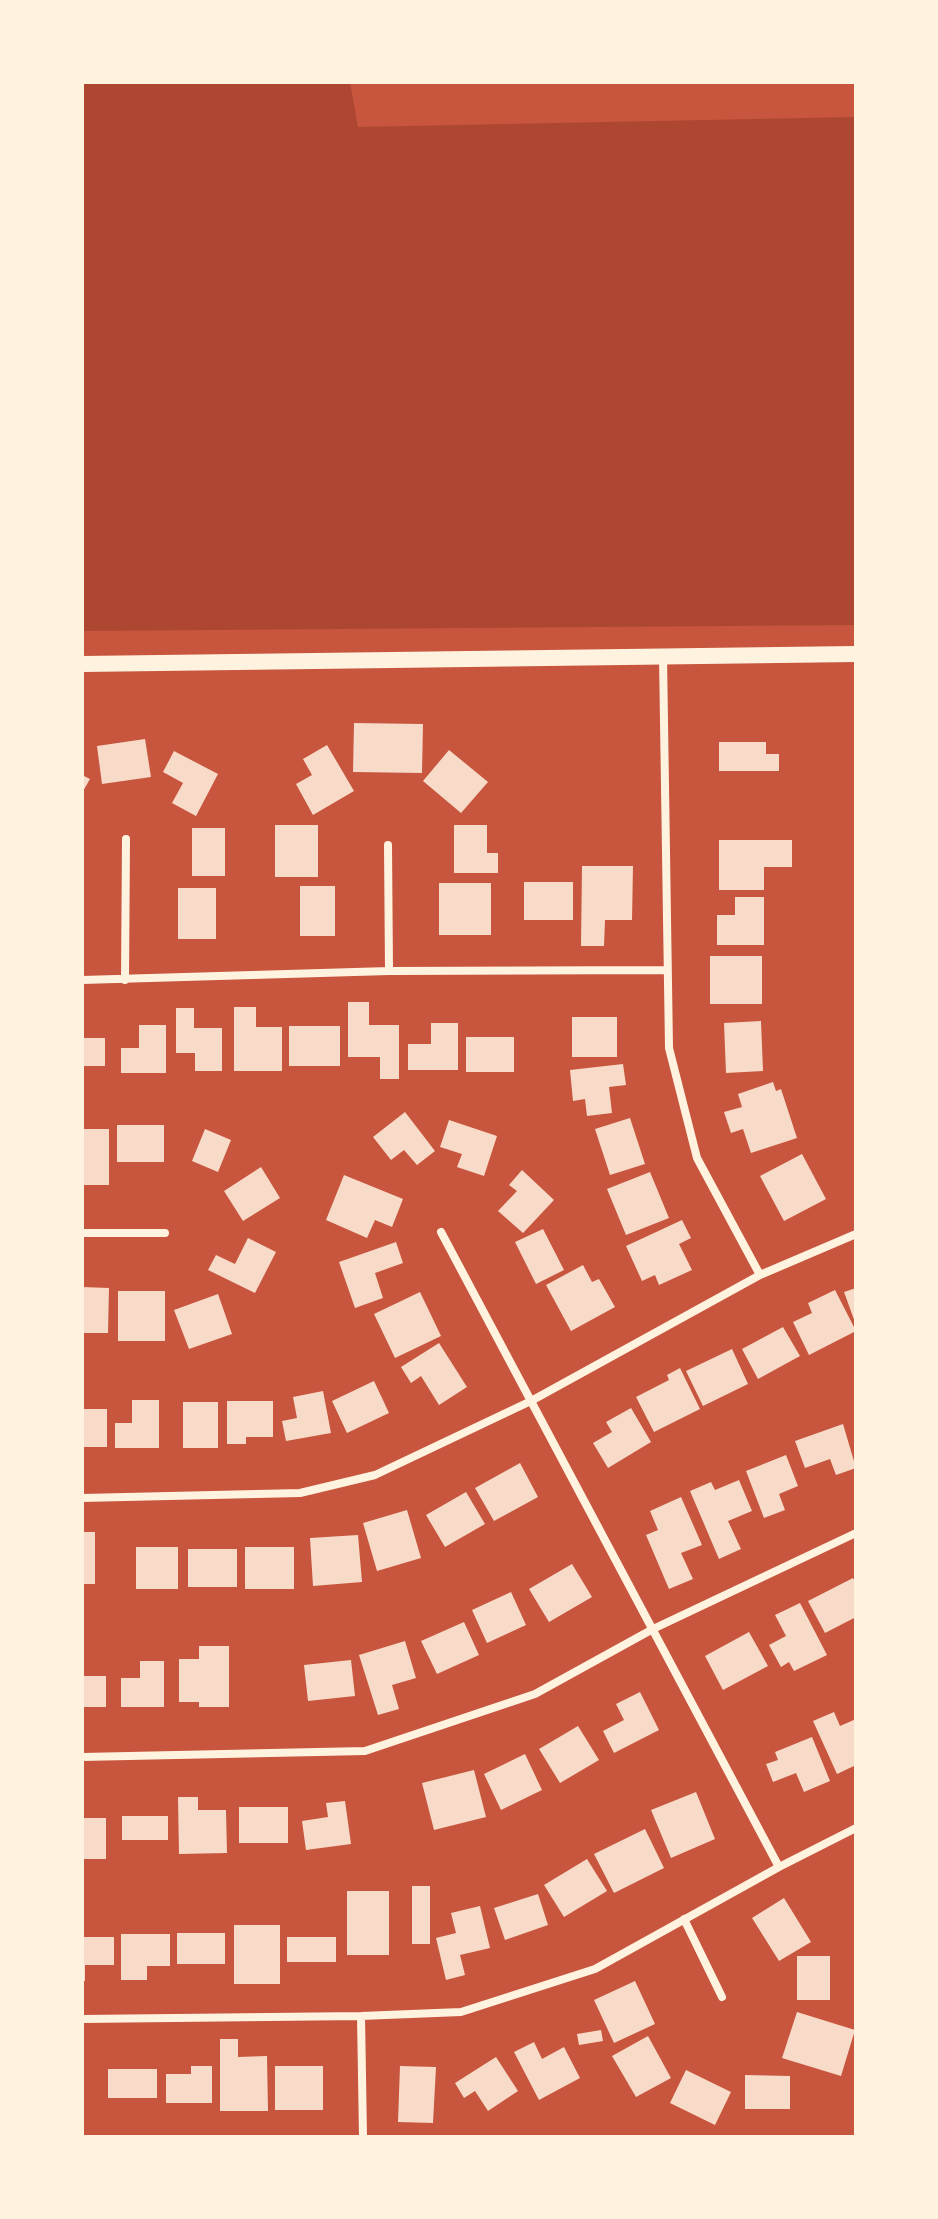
<!DOCTYPE html>
<style>
body{margin:0}
#map{position:relative;width:938px;height:2219px;overflow:hidden;background:#c8553d;font-family:"Titillium Web",sans-serif}
canvas{display:block}
.frame{position:absolute;inset:0;border:84px solid #fff3e0;pointer-events:none}
</style>
<div id="map">
<canvas width="938" height="2219"></canvas>
<div class="frame"></div>
</div>
<script>
const c = document.querySelector('canvas').getContext('2d');
c.lineJoin = 'round';
function paint(path, color) {
  c.fillStyle = color;
  c.fill(path, 'evenodd');
}
function toPath(rows) {
  const path = new Path2D();
  for (const r of rows) {
    path.moveTo(r[0], r[1]);
    for (let i = 2; i < r.length; i += 2) path.lineTo(r[i], r[i + 1]);
  }
  return path;
}
function strokePath(path, color, width, dash) {
  c.strokeStyle = color;
  c.lineWidth = width;
  c.lineCap = dash ? 'butt' : 'round';
  c.setLineDash(dash || []);
  c.stroke(path);
}
paint(toPath([
 [82,82,350,82,358,127,855,117,856,625,82,631]
]), '#ae4732');
paint(toPath([
 [354,723,423,724,422,773,353,772],
 [145,739,151,777,102,784,97,746],
 [719,742,766,742,766,754,779,754,779,771,719,771],
 [327,745,354,791,313,815,296,784,312,775,303,759],
 [449,750,488,782,461,813,423,781],
 [174,751,218,774,196,816,172,803,183,783,163,772],
 [82,775,90,779,82,793],
 [275,825,318,825,318,877,275,877],
 [454,825,487,825,487,853,498,853,498,873,454,873],
 [192,828,225,828,225,876,192,876],
 [719,840,792,840,792,867,764,867,764,890,719,890],
 [582,866,633,866,632,920,605,920,604,946,581,946],
 [524,882,573,882,573,920,524,920],
 [439,883,491,883,491,935,439,935],
 [300,886,335,886,335,936,300,936],
 [178,888,216,888,216,939,178,939],
 [735,897,764,897,764,945,717,945,717,915,735,915],
 [710,956,762,956,762,1004,710,1004],
 [348,1002,369,1002,369,1025,399,1025,399,1079,380,1079,380,1057,348,1057],
 [234,1007,256,1007,256,1027,282,1027,282,1071,234,1071],
 [176,1008,194,1008,194,1028,222,1028,222,1071,195,1071,195,1053,176,1053],
 [572,1017,617,1017,617,1057,572,1057],
 [761,1021,763,1071,726,1073,724,1023],
 [431,1023,458,1023,458,1070,408,1070,408,1044,431,1044],
 [139,1025,166,1025,166,1073,121,1073,121,1048,139,1048],
 [289,1026,340,1026,340,1066,289,1066],
 [466,1037,514,1037,514,1072,466,1072],
 [82,1038,105,1038,105,1066,82,1066],
 [623,1064,626,1085,609,1087,612,1113,587,1116,585,1099,573,1101,570,1070],
 [773,1082,776,1091,781,1089,797,1138,751,1153,743,1129,731,1133,724,1112,742,1107,738,1094],
 [405,1112,435,1151,417,1165,404,1150,391,1160,373,1137],
 [630,1118,645,1164,610,1175,595,1129],
 [449,1120,497,1136,484,1176,457,1167,462,1154,440,1147],
 [117,1125,164,1125,164,1162,117,1162],
 [82,1129,109,1129,109,1185,82,1185],
 [205,1129,231,1140,218,1172,192,1161],
 [802,1154,826,1199,784,1221,760,1176],
 [261,1167,280,1198,243,1221,224,1191],
 [522,1170,554,1200,523,1233,498,1211,517,1191,509,1185],
 [650,1172,669,1218,626,1235,607,1189],
 [344,1175,403,1199,392,1227,375,1220,367,1238,326,1220],
 [682,1220,691,1238,679,1244,692,1270,659,1285,655,1275,642,1281,626,1246],
 [543,1229,564,1270,536,1284,515,1242],
 [248,1238,276,1252,255,1293,208,1270,216,1255,235,1264],
 [396,1242,403,1263,375,1273,383,1298,355,1308,339,1262],
 [583,1265,592,1282,599,1279,615,1307,571,1331,546,1285],
 [82,1287,109,1288,108,1333,82,1333],
 [856,1288,856,1325,844,1292],
 [835,1290,856,1331,809,1355,793,1322,812,1313,808,1303],
 [118,1291,165,1291,165,1341,118,1341],
 [420,1292,441,1336,395,1358,374,1314],
 [218,1294,232,1334,189,1349,174,1310],
 [783,1327,800,1356,758,1379,742,1349],
 [439,1343,467,1387,439,1405,421,1376,411,1383,401,1367],
 [732,1349,748,1384,703,1406,686,1371],
 [680,1368,700,1409,654,1432,636,1397,669,1380,667,1375],
 [374,1381,389,1413,347,1433,332,1401],
 [323,1391,331,1433,286,1441,282,1421,297,1418,293,1397],
 [132,1400,159,1400,159,1448,115,1448,115,1423,132,1423],
 [227,1401,273,1401,273,1437,246,1437,246,1444,227,1444],
 [183,1402,218,1402,218,1448,183,1448],
 [631,1408,651,1442,608,1468,593,1443,612,1432,606,1422],
 [82,1409,107,1409,107,1447,82,1447],
 [843,1424,856,1468,836,1475,830,1459,805,1468,795,1441],
 [786,1455,798,1486,779,1494,785,1510,764,1518,746,1471],
 [520,1463,538,1497,494,1521,475,1488],
 [739,1480,752,1511,728,1521,741,1549,719,1559,690,1491,711,1482,715,1490],
 [466,1492,485,1524,445,1547,426,1515],
 [681,1497,702,1545,681,1553,693,1579,669,1589,646,1535,658,1530,650,1511],
 [407,1510,421,1558,377,1571,363,1523],
 [82,1532,95,1532,95,1584,82,1584],
 [358,1535,362,1582,313,1586,310,1538],
 [136,1547,178,1547,178,1589,136,1589],
 [245,1547,294,1547,294,1589,245,1589],
 [188,1549,237,1549,237,1587,188,1587],
 [572,1564,592,1597,549,1622,529,1589],
 [853,1578,856,1584,856,1617,825,1633,808,1601],
 [511,1592,526,1625,487,1643,472,1610],
 [800,1603,827,1655,794,1671,789,1662,781,1667,769,1645,786,1636,775,1615],
 [464,1622,479,1655,437,1674,421,1641],
 [749,1632,768,1666,723,1690,705,1656],
 [405,1641,416,1678,392,1685,399,1709,378,1715,359,1655],
 [199,1646,229,1646,229,1707,199,1707,199,1702,179,1702,179,1659,199,1659],
 [351,1660,355,1696,308,1701,304,1665],
 [140,1661,164,1661,164,1707,121,1707,121,1678,140,1678],
 [82,1676,106,1676,106,1707,82,1707],
 [640,1692,659,1730,614,1753,603,1731,624,1720,616,1704],
 [834,1712,840,1726,856,1719,856,1765,837,1774,813,1721],
 [578,1726,599,1760,560,1783,539,1749],
 [812,1737,830,1781,804,1792,796,1773,773,1782,766,1764,778,1760,775,1752],
 [525,1754,542,1790,501,1810,484,1774],
 [474,1770,486,1817,434,1830,422,1783],
 [696,1792,715,1839,671,1858,651,1810],
 [178,1797,198,1797,198,1810,226,1810,227,1853,179,1854],
 [345,1801,351,1844,306,1850,302,1821,328,1817,326,1803],
 [239,1807,288,1807,288,1843,239,1843],
 [122,1816,168,1816,168,1840,122,1840],
 [82,1818,106,1818,106,1859,84,1859],
 [645,1829,664,1868,614,1893,594,1854],
 [587,1859,607,1891,564,1917,544,1885],
 [412,1886,430,1886,430,1944,412,1944],
 [347,1891,389,1891,389,1955,347,1955],
 [538,1894,548,1925,505,1940,494,1908],
 [784,1898,811,1942,779,1961,752,1918],
 [480,1906,490,1948,460,1955,465,1975,446,1980,436,1938,456,1933,451,1913],
 [234,1925,280,1925,280,1984,234,1984],
 [177,1933,225,1933,225,1964,177,1964],
 [121,1934,170,1934,170,1966,147,1966,147,1980,121,1980],
 [82,1937,114,1937,114,1965,85,1965,85,1981,82,1981],
 [287,1937,336,1937,336,1962,287,1962],
 [797,1956,830,1956,830,2000,797,2000],
 [635,1981,655,2024,614,2043,594,2000],
 [797,2012,855,2030,841,2076,782,2058],
 [601,2030,603,2041,579,2045,577,2034],
 [648,2036,671,2078,636,2097,612,2056],
 [220,2039,238,2039,238,2057,267,2056,268,2111,220,2111],
 [534,2042,542,2059,564,2047,580,2078,539,2100,514,2052],
 [496,2057,518,2091,488,2111,475,2091,464,2098,455,2083],
 [191,2066,212,2066,212,2103,166,2103,166,2074,191,2074],
 [275,2066,323,2066,323,2110,275,2110],
 [400,2066,436,2067,433,2123,398,2122],
 [108,2069,157,2069,157,2098,108,2098],
 [686,2070,731,2092,715,2125,670,2103],
 [745,2075,790,2076,790,2109,745,2109]
]), '#f7dbc8');
strokePath(toPath([
 [663,656,669,1048,697,1158,760,1275],
 [388,845,389,971],
 [82,980,389,971,666,970],
 [125,980,126,839],
 [441,1232,779,1867],
 [82,1233,165,1233],
 [82,1498,300,1493,375,1475,531,1401,760,1275,856,1234],
 [82,1757,365,1751,535,1694,653,1629,856,1533],
 [684,1919,722,1997],
 [361,2016,363,2137],
 [82,2019,361,2016,461,2012,595,1969,779,1867,856,1828]
]), '#fff3e0', 8);
strokePath(toPath([
 [82,664,856,654]
]), '#fff3e0', 16);
</script>
